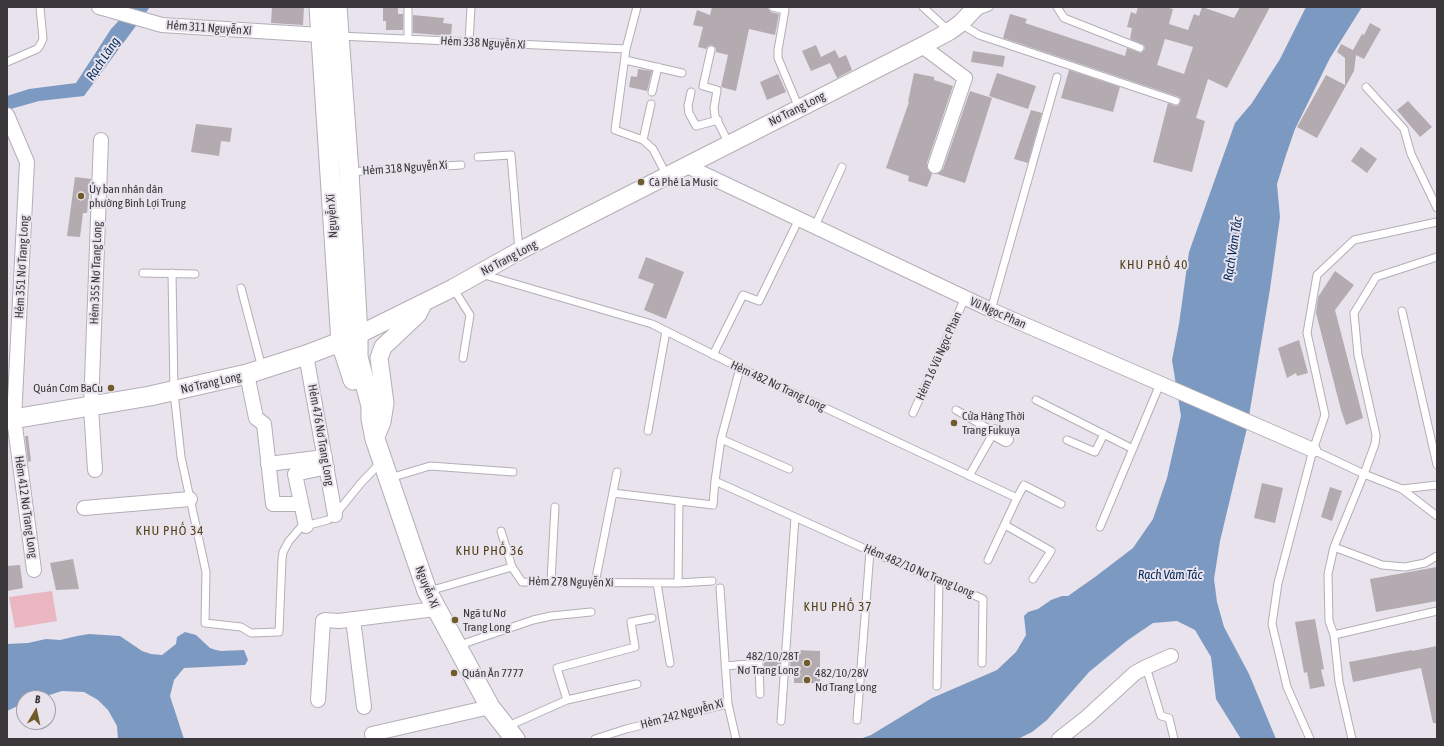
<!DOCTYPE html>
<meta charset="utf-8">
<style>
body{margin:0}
#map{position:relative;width:1444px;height:746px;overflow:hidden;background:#e8e3ec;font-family:"Asap Condensed",sans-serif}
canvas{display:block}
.frame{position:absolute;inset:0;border:8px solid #3a383b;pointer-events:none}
.north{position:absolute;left:16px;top:690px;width:40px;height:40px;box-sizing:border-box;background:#e8e3ec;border:1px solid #a29fa5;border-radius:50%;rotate:9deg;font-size:11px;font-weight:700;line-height:16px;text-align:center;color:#3a383b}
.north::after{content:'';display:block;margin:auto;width:14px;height:18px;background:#705b2a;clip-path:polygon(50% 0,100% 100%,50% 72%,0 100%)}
</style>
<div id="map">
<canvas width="1444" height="746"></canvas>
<div class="frame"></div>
<div class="north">B</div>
</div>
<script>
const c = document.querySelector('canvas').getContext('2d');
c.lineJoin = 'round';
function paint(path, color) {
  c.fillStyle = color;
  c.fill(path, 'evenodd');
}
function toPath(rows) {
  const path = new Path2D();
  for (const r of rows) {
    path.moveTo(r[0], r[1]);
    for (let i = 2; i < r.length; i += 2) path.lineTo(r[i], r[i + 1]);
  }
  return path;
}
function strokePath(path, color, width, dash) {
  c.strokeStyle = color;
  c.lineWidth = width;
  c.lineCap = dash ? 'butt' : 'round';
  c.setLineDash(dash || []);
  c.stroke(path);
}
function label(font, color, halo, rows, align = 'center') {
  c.font = font + ' "Asap Condensed",sans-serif';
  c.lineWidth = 4;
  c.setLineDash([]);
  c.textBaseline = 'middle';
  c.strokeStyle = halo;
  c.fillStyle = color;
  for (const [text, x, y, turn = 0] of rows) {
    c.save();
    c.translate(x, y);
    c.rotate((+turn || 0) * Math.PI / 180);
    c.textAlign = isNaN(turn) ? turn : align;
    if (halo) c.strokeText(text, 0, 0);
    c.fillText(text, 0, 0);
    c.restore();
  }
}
paint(toPath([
 [52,591,57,621,15,628,9,597]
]), '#eab6c1');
paint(toPath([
 [132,7,150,7,84,96,39,101,7,110,7,96,29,89,76,83,111,29],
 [1306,7,1362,7,1330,58,1295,129,1286,155,1277,184,1280,217,1270,289,1247,428,1220,541,1214,579,1217,602,1224,627,1249,674,1276,739,1241,739,1216,699,1211,657,1195,630,1177,621,1153,623,1128,640,1089,672,1047,720,1032,732,1018,739,860,739,871,735,932,698,997,670,1016,652,1026,635,1024,616,1028,612,1038,609,1051,600,1062,596,1068,596,1095,577,1133,548,1153,519,1167,478,1181,416,1172,360,1179,324,1189,252,1235,123,1252,103,1280,59],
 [185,632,196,635,210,648,216,650,221,651,244,650,248,660,245,665,184,668,174,680,170,696,184,739,118,739,117,726,108,710,98,700,84,692,62,691,40,698,24,698,24,703,7,711,7,644,28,643,46,639,60,640,77,636,89,634,120,636,142,651,151,654,162,655,176,644,177,637]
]), '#7c99c2');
paint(toPath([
 [272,7,304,7,303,25,271,23],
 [383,7,398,7,398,14,403,14,403,30,386,30,386,21,383,21],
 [712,7,761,7,768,8,771,12,779,14,775,35,749,29,736,91,721,87,728,55,716,52,716,48,712,45,708,46,706,49,698,47,703,27,693,25,697,10,710,15],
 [1138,7,1165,7,1173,9,1169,24,1188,30,1194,14,1199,16,1202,7,1234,18,1240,7,1270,7,1227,88,1208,79,1196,118,1205,121,1192,172,1153,162,1168,103,1175,106,1179,105,1181,100,1179,97,1003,38,1010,14,1027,19,1025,23,1125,56,1127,48,1141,53,1145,49,1144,45,1130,39,1132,28,1127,27,1131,12,1136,14],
 [1165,39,1193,47,1184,74,1157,65],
 [413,15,444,18,443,23,452,24,451,36,413,33],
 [1370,23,1381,29,1364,59,1356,55,1354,71,1317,138,1297,127,1326,75,1345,85,1345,58,1337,52,1341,44,1353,50,1362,34,1364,35],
 [816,45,821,57,835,50,839,58,846,55,852,70,837,78,830,63,811,71,802,51],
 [973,51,1005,56,1003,67,971,62],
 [638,69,652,71,647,91,629,87,631,76,637,77],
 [1069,70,1120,87,1113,112,1061,98],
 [914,73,934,77,934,80,953,86,927,163,927,168,932,174,927,187,908,181,909,176,886,168,909,102,908,102],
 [997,73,1036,86,1028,109,989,96],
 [778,74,786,92,767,100,760,82],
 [970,91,992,98,965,183,937,174,943,169],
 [1408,101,1432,127,1420,137,1397,110],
 [1031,110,1042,113,1028,163,1014,159],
 [196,124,232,128,230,142,221,141,219,156,191,152],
 [1361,147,1377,159,1367,173,1351,161],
 [75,177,91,179,87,213,83,213,80,237,67,236],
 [646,257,684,272,666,319,644,310,654,284,638,278],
 [1335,271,1354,285,1335,310,1363,418,1346,425,1341,410,1316,313,1318,297],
 [1299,340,1308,373,1297,376,1296,373,1287,378,1278,348],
 [25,436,28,436,31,461,28,462],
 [1262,483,1283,488,1275,523,1254,518],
 [1330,487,1342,491,1332,521,1321,517],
 [73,559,79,589,56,590,50,563],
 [20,565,23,588,7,591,7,566],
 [1437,567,1437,601,1376,612,1370,579],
 [1315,619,1324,669,1321,670,1325,686,1310,689,1307,672,1304,673,1295,622],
 [1437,646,1437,723,1433,723,1421,668,1353,682,1349,662,1412,650,1412,651],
 [794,650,820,651,820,683,794,683,794,668,790,668,791,652,794,652],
 [764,651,781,652,780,668,764,668]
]), '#b4abb1');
const service = toPath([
 [637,7,626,49,615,130,643,140,653,149,667,176],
 [773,7,785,10,778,50,778,58,799,108],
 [923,7,949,31],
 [1057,7,1064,18,1140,48],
 [976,12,989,7],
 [961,24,979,35,1176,101],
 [339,36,626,49],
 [408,39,408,7],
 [469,42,471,7],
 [711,50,703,86,717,90,714,108,715,116,729,144],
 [625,60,682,73],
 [7,62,37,49,39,47,43,39,40,7],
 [1366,87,1404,129,1411,154,1437,208],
 [652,92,658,67],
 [691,92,688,106,689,113,696,126,718,120],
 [643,140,651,104],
 [478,157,511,155,519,251],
 [349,172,461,165],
 [815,226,842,167],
 [1437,257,1376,277,1354,313,1358,355,1376,435,1375,444,1364,474,1334,547,1382,565,1405,567,1425,563,1437,556],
 [143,273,195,274],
 [172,273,174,392,181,457,206,572,205,623,241,627,251,633,279,632,282,559,283,552,289,541,301,527,328,520,335,515,361,483,382,461],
 [481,274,652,324,740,368,1017,498,1024,485,1061,504],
 [241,288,262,368],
 [453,288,470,315,463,358],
 [991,310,1057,77],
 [1402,311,1437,465],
 [713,355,743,295,759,301,799,219],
 [740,368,721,439,715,481,870,551,983,599,982,663],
 [1036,400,1133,449],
 [956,410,994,432,969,476],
 [913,413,965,298],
 [648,431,666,331],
 [721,439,789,469],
 [1067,440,1095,452,1104,434],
 [1313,450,1364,474,1402,489,1437,516],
 [390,478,430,466,513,472],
 [1402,489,1437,485],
 [613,493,713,505,715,481],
 [1005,525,1051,551,1033,579],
 [1100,527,1160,384],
 [501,531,512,567],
 [1334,547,1328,574,1329,621,1334,635,1339,682,1352,739],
 [988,560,1017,498],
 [551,581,555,507],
 [595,583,617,472],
 [657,583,670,663],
 [678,583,679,501],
 [429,591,512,567,522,582,678,583,712,581],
 [1334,635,1437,611],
 [457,646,533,620,551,616,591,612],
 [725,666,759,663,760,694],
 [1146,667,1161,716,1169,718,1174,739],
 [937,686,939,581],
 [567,700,557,668,635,647,631,622,652,618],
 [728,704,736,739],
 [857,720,870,551],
 [781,721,795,517],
 [506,727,567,700,637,684],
 [595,739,626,729,728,704,720,588],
 [1310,739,1287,687,1272,624,1278,583,1313,450,1325,415,1307,333,1317,275,1354,240,1437,222]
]);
const minor = toPath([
 [99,7,162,25,321,35],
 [922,46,965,78,935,166],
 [7,115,27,162,14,419,34,570],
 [687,166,991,310,1313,450],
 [306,355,335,515],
 [247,374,256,418,264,424,273,504,301,504],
 [994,432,1006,439],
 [268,464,325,457],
 [95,470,91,407,101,140],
 [84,508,190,499],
 [306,526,295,474,327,467],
 [353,619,364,707],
 [318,700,323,621,325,620,339,621,435,609],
 [373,739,372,734,490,707],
 [1059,739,1087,717,1135,673,1146,667,1171,656]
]);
const tertiary = toPath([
 [358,335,453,288,519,251,922,46,950,31,961,23,976,7],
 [375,439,382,422,385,403,379,358,383,347,418,314,423,304]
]);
const secondary = toPath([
 [319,7,341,343,353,380],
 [337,7,349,172,358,335,358,357,371,406,371,419,375,439,427,591,490,707,515,739],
 [7,420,150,396,247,374,306,355,353,337]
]);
strokePath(service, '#b3aeb7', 9);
strokePath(minor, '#b3aeb7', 16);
strokePath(tertiary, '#b3aeb7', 19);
strokePath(secondary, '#b3aeb7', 21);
strokePath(service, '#fff', 7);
strokePath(minor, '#fff', 14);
strokePath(tertiary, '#fff', 17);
strokePath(secondary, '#fff', 19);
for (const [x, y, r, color] of [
 [641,182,4,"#705b2a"],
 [81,196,4,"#705b2a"],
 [111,388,4,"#705b2a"],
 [954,423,4,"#705b2a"],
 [455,620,4,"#705b2a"],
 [807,663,4,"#705b2a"],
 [454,673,4,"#705b2a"],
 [807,680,4,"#705b2a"]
]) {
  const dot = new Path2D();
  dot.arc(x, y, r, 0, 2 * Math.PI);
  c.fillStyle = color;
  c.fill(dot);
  strokePath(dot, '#e8e3ec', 1.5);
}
label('12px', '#3a383b', '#e8e3ec', [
 ["Hẻm 311 Nguyễn Xí",209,28,4],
 ["Hẻm 338 Nguyễn Xí",483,43,3],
 ["Nơ Trang Long",797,109,-27],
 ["Hẻm 318 Nguyễn Xí",405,168,-4],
 ["Nguyễn Xí",332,216,-94],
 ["Nơ Trang Long",509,258,-28],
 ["Hẻm 351 Nơ Trang Long",22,267,-87],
 ["Hẻm 355 Nơ Trang Long",96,273,-88],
 ["Vũ Ngọc Phan",998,313,24],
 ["Hẻm 16 Vũ Ngọc Phan",939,356,-66],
 ["Nơ Trang Long",211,383,-13],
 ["Hẻm 482 Nơ Trang Long",778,386,25],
 ["Hẻm 476 Nơ Trang Long",321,435,80],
 ["Hẻm 412 Nơ Trang Long",26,507,82],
 ["Hẻm 482/10 Nơ Trang Long",919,571,23],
 ["Hẻm 278 Nguyễn Xí",571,582,1],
 ["Nguyễn Xí",427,587,68],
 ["Hẻm 242 Nguyễn Xí",682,714,-15]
]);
label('12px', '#3a383b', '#e8e3ec', [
 ["Cà Phê La Music",649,182],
 ["Ủy ban nhân dân",89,189],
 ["phường Bình Lợi Trung",89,203],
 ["Quán Cơm BaCu",103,388,"right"],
 ["Cửa Hàng Thời",962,416],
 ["Trang Fukuya",962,430],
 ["Ngã tư Nơ",463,613],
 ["Trang Long",463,627],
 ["482/10/28T",799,656,"right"],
 ["Nơ Trang Long",799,670,"right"],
 ["Quán Ăn 7777",462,673],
 ["482/10/28V",815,673],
 ["Nơ Trang Long",815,687]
], 'left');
label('italic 13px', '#03285a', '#e8e3ec', [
 ["Rạch Lăng",103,59,-56],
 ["Rạch Vàm Tắc",1233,249,-81],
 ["Rạch Vàm Tắc",1170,575]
]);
c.letterSpacing = '1px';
label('13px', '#503f18', '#e8e3ec', [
 ["KHU PHỐ 40",1154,265],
 ["KHU PHỐ 34",170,531],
 ["KHU PHỐ 36",490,551],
 ["KHU PHỐ 37",838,607]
]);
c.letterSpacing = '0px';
</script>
